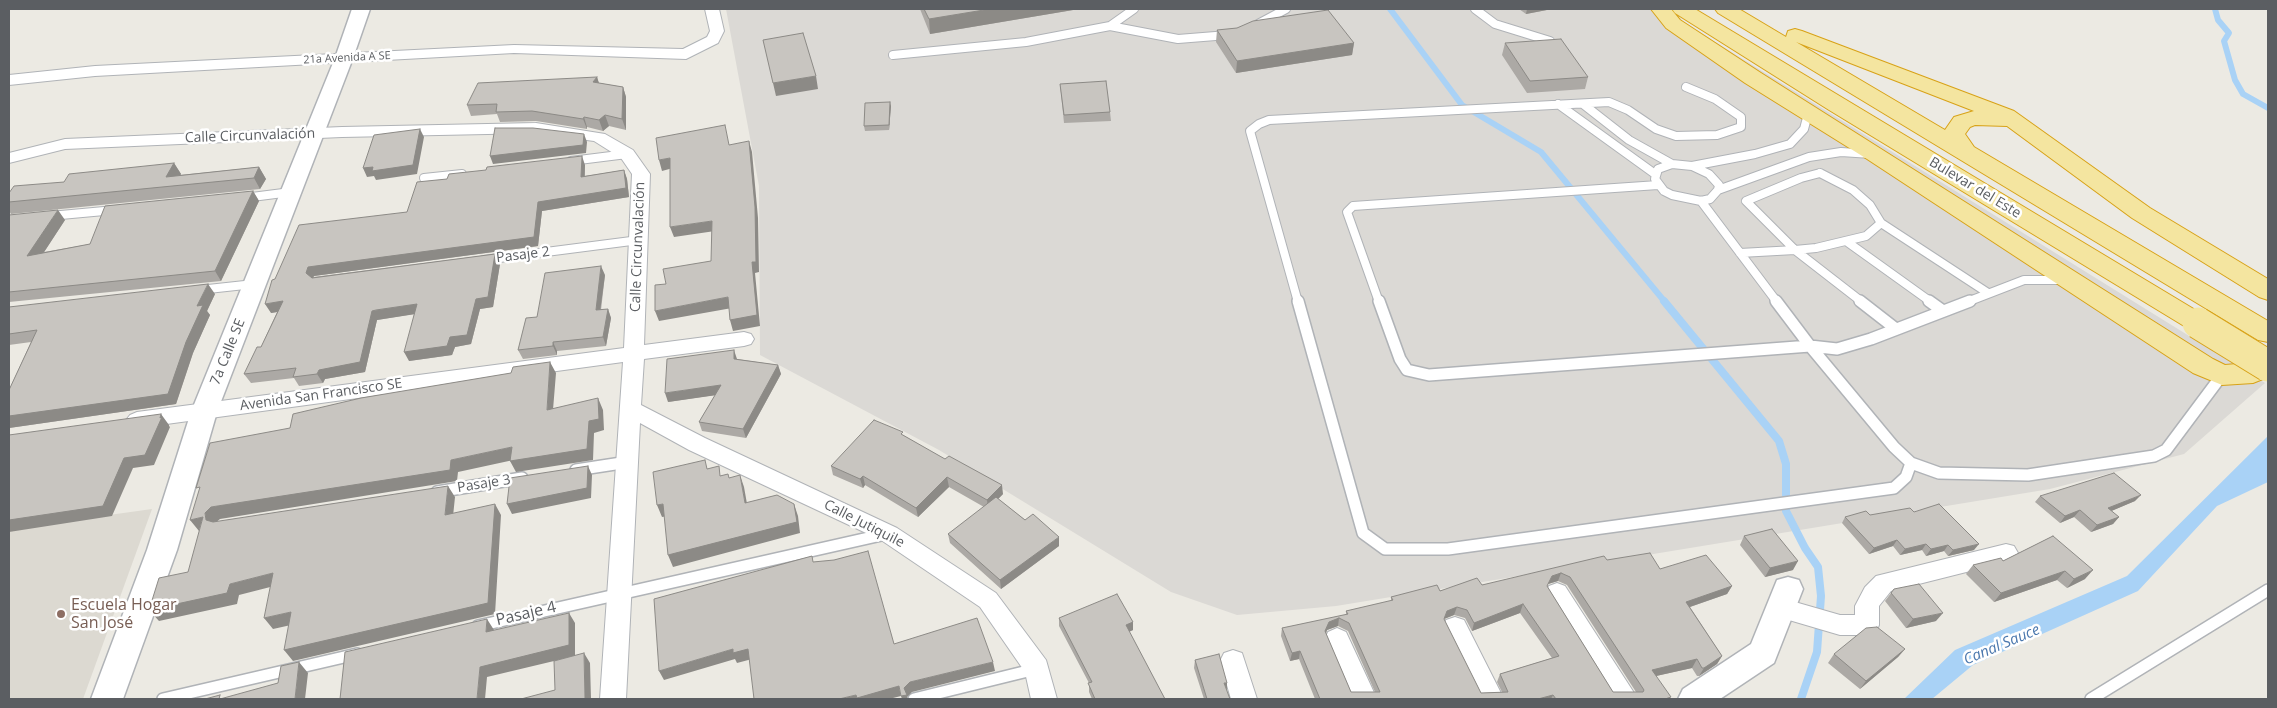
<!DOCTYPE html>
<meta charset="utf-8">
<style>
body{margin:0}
#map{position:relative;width:2277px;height:708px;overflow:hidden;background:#eceae3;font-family:"Open Sans",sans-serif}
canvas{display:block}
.frame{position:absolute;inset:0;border:10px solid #5b5e62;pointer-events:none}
</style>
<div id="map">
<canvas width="2277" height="708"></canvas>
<div class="frame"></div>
</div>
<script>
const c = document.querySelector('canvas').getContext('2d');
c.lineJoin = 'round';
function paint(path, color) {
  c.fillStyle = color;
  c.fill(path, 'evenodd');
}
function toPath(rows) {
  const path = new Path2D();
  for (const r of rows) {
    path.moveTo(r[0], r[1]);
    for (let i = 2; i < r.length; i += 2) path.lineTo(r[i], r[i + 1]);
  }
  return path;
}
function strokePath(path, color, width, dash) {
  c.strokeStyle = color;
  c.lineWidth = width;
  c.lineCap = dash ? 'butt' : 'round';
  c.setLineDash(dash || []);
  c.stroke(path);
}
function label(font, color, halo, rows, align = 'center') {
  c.font = font + ' "Open Sans",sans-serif';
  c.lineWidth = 5;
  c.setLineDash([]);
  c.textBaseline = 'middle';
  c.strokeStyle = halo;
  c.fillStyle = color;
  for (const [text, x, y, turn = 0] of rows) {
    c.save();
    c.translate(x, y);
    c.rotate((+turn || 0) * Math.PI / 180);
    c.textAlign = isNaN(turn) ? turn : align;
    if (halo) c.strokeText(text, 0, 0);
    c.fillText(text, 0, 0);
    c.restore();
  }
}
paint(toPath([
 [726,9,1662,9,2265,383,2184,454,2050,489,1336,606,1237,615,1171,592,939,450,760,355,759,186]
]), '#dbd9d5');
paint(toPath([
 [152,509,83,699,9,699,9,529]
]), '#dcd9d1');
paint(toPath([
 [2268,436,2268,482,2217,506,2138,591,1973,665,1932,699,1904,699,1955,650,2127,576]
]), '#a9d2f6');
strokePath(toPath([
 [1390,9,1462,105,1541,152,1665,302],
 [2215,9,2218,20,2229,33,2224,41,2235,80,2243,94,2268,108]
]), '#a9d2f6', 6);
strokePath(toPath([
 [1664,301,1779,441,1786,464,1786,511,1805,548,1818,567,1821,596,1817,652,1801,699]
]), '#a9d2f6', 8);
const serviceFar1 = toPath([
 [1475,9,1495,24,1550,41],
 [1258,24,1286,9],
 [1110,26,1178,39,1228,35],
 [893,55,1026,42,1110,26,1134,9],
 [1558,104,1655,174],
 [1583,104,1629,140,1672,164],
 [571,161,627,154],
 [1672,164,1692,166,1709,174,1719,185,1718,190,1710,199,1701,201,1672,195,1664,191,1655,179,1658,169,1672,164],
 [1692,166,1755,154,1790,144,1804,129,1808,114],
 [1820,173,1853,190,1870,205,1881,223,1866,236,1816,248,1795,250,1746,201,1801,178,1820,173],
 [424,178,462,174],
 [1718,190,1809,157,1841,152,1871,154],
 [244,198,291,192],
 [1701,201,1777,302],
 [50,216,115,210],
 [1881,223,1988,293],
 [1846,241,1931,302],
 [1740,253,1795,250,1862,302],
 [484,260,639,240],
 [199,290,254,284],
 [1298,302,1250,131,1259,124,1269,120,1609,102,1628,110,1656,129,1676,136,1717,135,1741,127,1741,117,1715,99,1686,87],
 [1379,302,1347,212,1353,206,1658,185],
 [1967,302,2024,280,2061,280]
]);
const service = toPath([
 [1298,301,1363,533,1385,549,1448,549,1894,488,1906,477,1911,463],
 [1379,301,1400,359,1407,370,1429,375,1810,346,1837,349,1871,339,1970,301],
 [1776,301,1810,346,1894,447,1911,463,1939,473,2028,475,2154,456,2166,450,2222,375],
 [1860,301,1896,329],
 [1929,301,1943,311],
 [576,470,628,462],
 [437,492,522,478],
 [478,626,886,534],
 [163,699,357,654],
 [914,699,1036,669],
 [2091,699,2268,590]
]);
const minor = toPath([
 [705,9,719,9,724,31,718,43,686,59,514,53,95,76,9,85,9,75,95,66,514,45,683,49,707,37,710,31,705,9],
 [536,123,605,134,633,150,650,174,644,345,744,332,751,334,754,339,751,344,744,346,644,359,641,405,705,438,897,528,996,593,1046,660,1057,699,1031,699,1025,672,980,607,881,540,689,450,640,423,626,699,600,699,623,362,137,428,130,425,126,420,130,415,137,412,624,348,632,174,621,158,594,141,536,133,342,137,65,149,9,163,9,153,65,139,342,127,536,123],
 [2006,544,2014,546,2018,553,2014,560,1891,591,1879,606,1879,625,1876,632,1867,635,1840,635,1772,615,1769,608,1772,601,1781,598,1840,615,1855,615,1855,606,1865,587,1876,576,2006,544],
 [1557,583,1565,586,1638,699,1611,699,1545,593,1549,586,1557,583],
 [1455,617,1464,620,1504,699,1478,699,1443,627,1446,620,1455,617],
 [1337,628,1346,632,1377,699,1351,699,1325,639,1328,632,1337,628],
 [1233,650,1242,653,1257,699,1231,699,1220,661,1224,653,1233,650]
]);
const tertiary = toPath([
 [352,9,370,9,353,58,217,412,177,550,123,699,91,699,147,550,191,412,335,58,352,9],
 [1788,577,1799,580,1803,589,1774,663,1720,699,1678,699,1683,689,1751,644,1777,580,1788,577]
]);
const trunk = toPath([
 [1651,9,1671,9,1680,20,1761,73,2213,359,2225,365,2248,363,2268,355,2268,377,2253,383,2222,385,2193,373,1867,159,1745,83,1666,28,1651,9],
 [1672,9,1695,9,2207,317,2211,323,2207,329,2198,332,2189,329,1829,110,1675,13,1672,9],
 [1715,9,1739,9,1786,37,1788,31,1795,29,1802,31,2014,111,2150,208,2268,279,2268,300,2259,297,2132,218,2007,126,1975,125,1970,127,1965,134,1974,147,2268,321,2268,342,2258,340,1718,13,1715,9],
 [1796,42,1974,111,1954,117,1945,130,1796,42]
]);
strokePath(serviceFar1, '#b0b3b7', 10);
strokePath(service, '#b0b3b7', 14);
strokePath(minor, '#b0b3b7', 2);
strokePath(tertiary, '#b0b3b7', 3);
strokePath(trunk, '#d8a217', 2);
strokePath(serviceFar1, '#fff', 8);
strokePath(service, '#fff', 11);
paint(minor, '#fff');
paint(tertiary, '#fff');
paint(trunk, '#f4e5a0');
const trunkBridge = toPath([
 [2198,323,2268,366]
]);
strokePath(trunkBridge, '#d8a217', 33, []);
strokePath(trunkBridge, '#f4e5a0', 31);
paint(toPath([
 [920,9,1079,9,930,34],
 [1519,9,1552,9,1526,14],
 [1217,30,1354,43,1352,55,1236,73,1216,42],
 [1505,43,1588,77,1585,89,1527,93,1502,55],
 [597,77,599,83,623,87,626,97,626,130,609,126,603,131,587,127,587,129,536,121,500,122,497,114,471,116,467,105],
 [1060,84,1110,112,1111,121,1064,123],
 [891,106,889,130,865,131,864,126],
 [174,163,181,174,180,175,259,167,266,179,260,189,11,214,9,211,9,193,64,182],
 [585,165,585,176,624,170,627,179,629,197,542,211,538,246,314,276,313,277,495,254,500,264,493,307,480,309,471,344,455,347,452,355,409,361,414,314,377,320,365,372,325,379,323,383,299,386,294,378,251,383,244,374,261,347,277,312,271,313,275,279,407,212],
 [253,191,259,201,221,281,9,302,9,215,65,220,44,252,90,244],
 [605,275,601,310,608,309,611,318,606,346,557,351,557,355,523,359,518,350],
 [215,294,207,311,210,315,193,353,176,404,9,428,9,390,31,342,9,345,9,307],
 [737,359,778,365,781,374,746,438,702,431,699,422,715,395,668,402],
 [903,435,1003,494,998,499,1059,546,1001,589,950,543,948,534,984,507,949,487,918,517,865,485,863,488,833,475,831,466],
 [2040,496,2135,501,2111,511,2119,517,2113,524,2091,532,2074,517,2060,523,2035,502],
 [1914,512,1974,550,1948,556,1944,551,1926,556,1922,550,1900,555,1893,546,1869,554,1842,523,1845,517],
 [1744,536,1793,570,1765,577,1740,545],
 [2053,536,2085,579,2067,588,2057,580,1994,602,1966,574,1973,565,2003,561],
 [1607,560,1660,569,1732,586,1727,594,1690,607,1722,656,1717,664,1699,676,1697,676,1692,668,1656,676,1670,699,1315,699,1299,659,1290,661,1281,636,1282,628,1346,615,1346,611,1391,601,1391,597,1482,585],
 [1558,581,1567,585,1636,692,1613,692,1547,586,1548,584],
 [1520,613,1552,658,1500,674,1497,682,1502,692,1481,693,1444,619,1454,615,1465,618,1472,631],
 [1338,626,1348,631,1375,692,1351,692,1326,634,1327,630],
 [1894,589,1936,621,1906,628,1885,601],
 [1059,618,1133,622,1133,630,1129,632,1165,699,1092,699,1089,692,1089,683,1059,626],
 [1905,649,1898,657,1860,689,1828,663,1834,654],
 [1195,660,1226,691,1230,699,1204,699,1194,668]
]), '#aca9a5');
paint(toPath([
 [990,9,1079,9,930,34,929,19],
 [1527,9,1552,9,1526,14],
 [1354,43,1352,55,1236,73,1237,61],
 [816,76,818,89,776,96,773,83],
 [597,77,600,87,593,82],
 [623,87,626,97,626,130,622,119],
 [890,102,891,106,889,130,889,125],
 [605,115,609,126,603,131,599,120],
 [584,117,587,127,587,129,583,119],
 [420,129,424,137,417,174,376,180,374,176,367,177,363,168],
 [584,134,587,142,586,153,493,164,490,156],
 [749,141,752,152,758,218,759,272,755,273,760,326,733,331,730,320,752,262],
 [582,156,585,165,584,186,581,177],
 [670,158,673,168,662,171,659,160],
 [174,163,181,174,174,186,166,177],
 [259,167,266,179,260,189,254,178],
 [624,170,627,179,629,197,542,211,538,246,314,276,311,282,306,273,308,267,538,202],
 [253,191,259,201,221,281,215,271],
 [58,210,65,220,35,266,27,256],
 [712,221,715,231,674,237,670,227],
 [495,254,500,264,493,307,480,309,471,344,455,347,452,355,409,361,404,352,450,337],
 [601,266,605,275,599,319,596,310],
 [208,284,215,294,207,311,210,315,193,353,176,404,9,428,9,416,197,306],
 [728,297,732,308,659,321,655,311],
 [283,301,289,310,271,313,265,304],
 [417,304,422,313,377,320,365,372,325,379,323,383,317,374,319,370,372,311],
 [608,309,611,318,606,346,603,337],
 [553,342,557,351,557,355,553,346],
 [734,350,737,359,734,359],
 [550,362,556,373,552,422,547,410],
 [778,365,781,374,746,438,743,429],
 [721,385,724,394,668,402,665,393],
 [598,398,603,410,604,430,594,433,593,460,516,472,510,461,589,421],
 [161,414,169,425,169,426,170,427,154,465,133,468,112,516,9,532,9,520,124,458,160,418],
 [512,447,518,459,458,472,457,481,220,519,214,524,206,520,205,513,211,507,451,460],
 [588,466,592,475,591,498,512,514,507,504],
 [740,475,744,487,749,515,745,503],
 [863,476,865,485,863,488,860,479],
 [947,477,949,487,918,517,916,508],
 [1002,485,1003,494,988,509,987,500],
 [448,486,455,497,452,526,445,515],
 [2141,495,2135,501,2102,515,2108,508],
 [495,504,501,515,495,614,293,661,284,650],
 [663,504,668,516,662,517,657,505],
 [794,504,798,516,800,533,673,567,668,555],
 [2080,510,2074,517,2060,523,2065,516],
 [203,517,199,531,190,520],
 [2119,517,2113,524,2091,532,2097,525],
 [1059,537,1059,546,1001,589,1000,580],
 [1897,540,1893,546,1869,554,1874,548],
 [1926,544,1922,550,1900,555,1905,549],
 [1979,544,1974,550,1948,556,1953,550],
 [1948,545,1944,551,1926,556,1931,549],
 [1798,561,1793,570,1765,577,1770,568],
 [2093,570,2085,579,2067,588,2074,579],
 [2065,571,2057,580,1994,602,2001,593],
 [273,573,282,584,239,595,237,604,159,621,149,610,230,584],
 [1561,573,1558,581,1548,584,1543,594,1552,576],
 [1732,586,1727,594,1681,610,1686,602],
 [1523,604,1520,613,1472,631,1474,623],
 [1457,607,1454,615,1444,619,1441,628,1447,611],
 [291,612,300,623,273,629,264,618],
 [569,613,575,623,575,656,487,677,485,699,477,699,480,667],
 [1943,613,1936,621,1906,628,1913,619],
 [1339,618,1338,626,1327,630,1323,640,1325,631,1329,622],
 [487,619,494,630,493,643,486,632],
 [1133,622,1133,630,1126,633,1126,625],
 [733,649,748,649,752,659,737,663,735,659,664,680,659,671],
 [1905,649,1898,657,1860,689,1866,681],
 [1300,651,1299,659,1290,661,1292,653],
 [584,653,590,663,591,699,585,699],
 [1722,656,1717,664,1699,676,1704,668],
 [1697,659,1692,668,1647,678,1652,670],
 [299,662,308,673,305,699,295,699],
 [993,662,995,671,912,692,907,697,908,699,902,699,901,696,904,688,910,682],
 [1224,683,1227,683,1227,691],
 [899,686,901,696,889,699,839,699,856,695],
 [1553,695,1551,699,1538,699]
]), '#8c8a86');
const building = toPath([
 [924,9,990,9,929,19,924,9],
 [1328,10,1354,43,1237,61,1217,30,1237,28,1253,21,1328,10],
 [803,33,816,76,773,83,763,40,803,33],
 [1561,39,1588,77,1530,81,1505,43,1561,39],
 [597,77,593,82,623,87,622,119,605,115,599,120,584,117,583,119,532,111,496,112,497,104,467,105,478,83,597,77],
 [1106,81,1110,112,1064,115,1060,84,1106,81],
 [890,102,889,125,864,126,865,103,890,102],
 [725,125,729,145,749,141,755,207,756,262,752,262,757,315,730,320,728,297,655,311,655,285,666,284,663,269,711,261,712,221,670,227,670,158,659,160,656,138,725,125],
 [495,128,533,128,584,134,583,145,490,156,495,128],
 [420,129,413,165,372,171,373,167,363,168,374,135,420,129],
 [582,156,581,177,624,170,626,188,538,202,534,237,308,267,306,273,312,278,495,254,488,297,476,299,467,335,450,337,447,346,404,352,417,304,376,310,372,311,360,362,319,370,317,374,293,377,296,368,244,374,257,347,261,347,283,301,265,304,272,280,275,279,299,225,407,212,417,182,447,179,449,174,486,170,487,167,582,156],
 [174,163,166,177,259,167,254,178,9,202,9,193,14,186,64,182,69,174,174,163],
 [253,191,215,271,9,292,9,215,58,210,27,256,90,244,105,206,253,191],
 [601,266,596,310,608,309,603,337,553,342,553,346,518,350,526,318,537,317,545,273,601,266],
 [208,284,197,306,203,305,186,342,168,394,9,416,9,390,37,330,9,334,9,307,208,284],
 [734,350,734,359,778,365,743,429,699,422,721,385,665,393,667,359,734,350],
 [550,362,547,410,598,398,599,419,589,421,587,449,510,461,512,447,451,460,450,470,211,507,205,513,206,520,213,522,448,486,445,515,495,504,488,603,284,650,291,612,264,618,273,573,230,584,227,593,149,610,159,578,188,572,203,517,190,520,200,487,196,488,210,443,290,428,293,414,361,398,511,373,513,367,550,362],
 [161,414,160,418,162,417,145,455,124,458,103,506,9,520,9,435,161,414],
 [874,420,903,432,901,434,945,459,949,456,1002,485,987,500,947,477,916,508,863,476,860,479,831,466,874,420],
 [705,460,707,469,719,466,720,476,728,474,729,478,740,475,745,503,777,495,794,504,797,522,668,555,663,504,657,505,653,472,705,460],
 [588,466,587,488,507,504,510,478,588,466],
 [2114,473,2141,495,2108,508,2119,517,2097,525,2080,510,2065,516,2040,496,2114,473],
 [996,497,1025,520,1033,514,1059,537,1000,580,948,534,996,497],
 [1939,504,1979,544,1953,550,1948,545,1931,549,1926,544,1905,549,1897,540,1874,548,1845,517,1866,511,1870,515,1910,508,1914,512,1939,504],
 [1772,529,1798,561,1770,568,1744,536,1772,529],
 [2053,536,2093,570,2074,579,2065,571,2001,593,1973,565,2001,558,2003,561,2053,536],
 [868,551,894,644,977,618,993,662,910,682,904,688,907,695,901,696,899,686,857,698,856,695,839,699,754,699,748,649,733,653,733,649,659,671,654,599,812,556,813,562,834,560,868,551],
 [1650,553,1660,569,1706,555,1732,586,1686,602,1722,656,1704,668,1702,668,1697,659,1652,670,1671,697,1665,699,1556,699,1553,695,1538,699,1320,699,1300,651,1292,653,1282,628,1348,614,1346,611,1393,600,1391,597,1437,585,1440,591,1477,578,1482,585,1604,556,1607,560,1650,553],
 [1561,573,1570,577,1644,690,1643,692,1613,692,1547,586,1552,576,1561,573],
 [1523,604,1559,656,1500,674,1508,692,1481,693,1444,619,1447,611,1457,607,1467,610,1474,623,1523,604],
 [1339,618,1349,623,1380,692,1351,692,1325,631,1329,622,1339,618],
 [1919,584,1943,613,1913,619,1891,593,1894,589,1919,584],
 [1117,594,1133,622,1126,625,1165,699,1095,699,1088,683,1092,682,1059,618,1117,594],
 [569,613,569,645,480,667,477,699,340,699,345,652,487,619,486,632,569,613],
 [1877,627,1905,649,1866,681,1834,654,1866,628,1877,627],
 [584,653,585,699,521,699,555,690,554,661,584,653],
 [1219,654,1227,683,1224,683,1230,699,1207,699,1195,660,1219,654],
 [299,662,295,699,220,699,278,683,281,666,299,662],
 [220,695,219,699,205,699,220,695]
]);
paint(building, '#c8c5c0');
strokePath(building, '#8c8a86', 1);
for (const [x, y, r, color] of [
 [61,614,5,"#8d6e63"]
]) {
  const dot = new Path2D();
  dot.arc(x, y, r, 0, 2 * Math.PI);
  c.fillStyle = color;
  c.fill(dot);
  strokePath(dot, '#fff', 2);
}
label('11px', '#5b5e62', '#fff', [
 ["21a Avenida A SE",347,58,-3]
]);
label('14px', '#5b5e62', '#fff', [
 ["Calle Circunvalación",250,136,-2],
 ["Bulevar del Este",1975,188,31],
 ["Calle Circunvalación",638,247,-88],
 ["Pasaje 2",523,255,-7],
 ["7a Calle SE",228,352,-68],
 ["Avenida San Francisco SE",321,395,-8],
 ["Pasaje 3",484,484,-9],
 ["Calle Jutiquile",864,524,27]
]);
label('italic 15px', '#4b78ae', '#fff', [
 ["Canal Sauce",2002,645,-23]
]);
label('16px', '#785e54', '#fff', [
 ["Escuela Hogar",71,605],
 ["San José",71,623]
], 'left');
label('16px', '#5b5e62', '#fff', [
 ["Pasaje 4",526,614,-13]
]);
</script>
